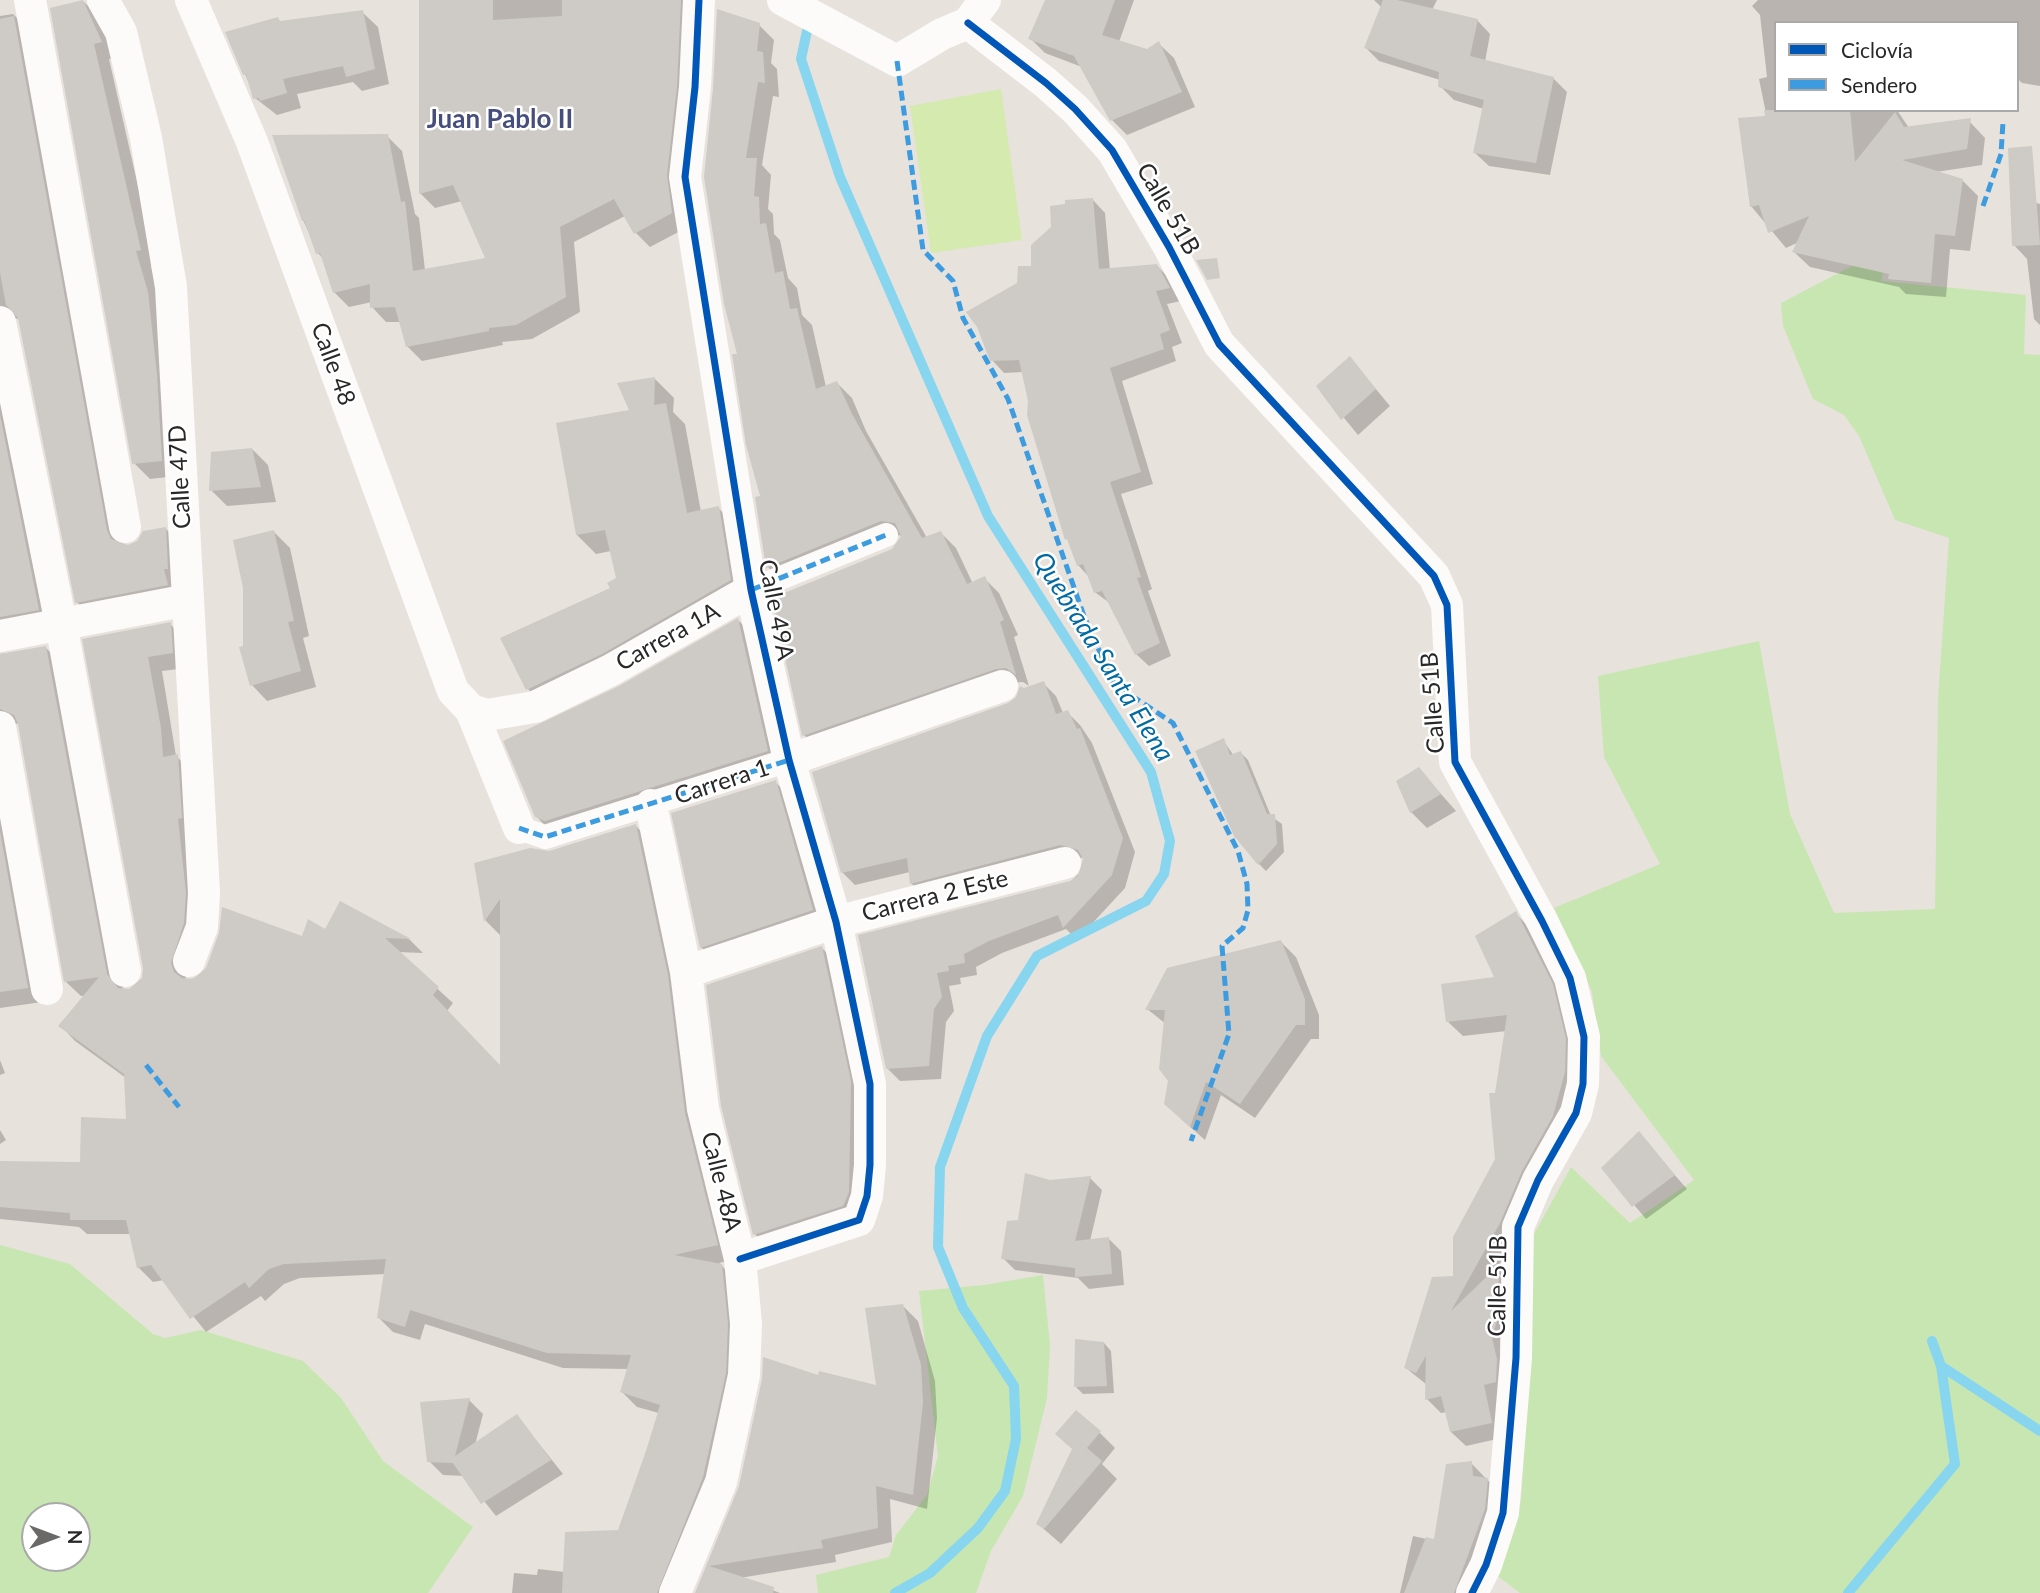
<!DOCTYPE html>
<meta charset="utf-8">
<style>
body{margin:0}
#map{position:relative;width:2040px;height:1593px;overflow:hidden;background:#e8e2dc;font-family:Lato,sans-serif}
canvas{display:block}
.legend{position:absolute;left:1774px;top:21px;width:245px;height:91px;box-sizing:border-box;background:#fff;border:2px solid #a9a9a9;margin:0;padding:9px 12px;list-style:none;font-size:21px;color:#282828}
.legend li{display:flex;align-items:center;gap:14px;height:35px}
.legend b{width:35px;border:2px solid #a9a9a9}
.north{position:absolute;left:21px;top:1502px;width:70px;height:70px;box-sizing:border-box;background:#fff;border:2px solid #a9a9a9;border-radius:50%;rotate:90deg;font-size:19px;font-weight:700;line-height:28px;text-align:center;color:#282828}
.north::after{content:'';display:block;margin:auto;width:24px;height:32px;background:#6b6967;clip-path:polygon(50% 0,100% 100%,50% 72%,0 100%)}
</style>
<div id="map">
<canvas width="2040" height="1593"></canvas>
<ul class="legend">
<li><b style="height:9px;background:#0057b8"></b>Ciclovía</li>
<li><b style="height:9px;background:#3d9ce0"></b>Sendero</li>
</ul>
<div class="north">N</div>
</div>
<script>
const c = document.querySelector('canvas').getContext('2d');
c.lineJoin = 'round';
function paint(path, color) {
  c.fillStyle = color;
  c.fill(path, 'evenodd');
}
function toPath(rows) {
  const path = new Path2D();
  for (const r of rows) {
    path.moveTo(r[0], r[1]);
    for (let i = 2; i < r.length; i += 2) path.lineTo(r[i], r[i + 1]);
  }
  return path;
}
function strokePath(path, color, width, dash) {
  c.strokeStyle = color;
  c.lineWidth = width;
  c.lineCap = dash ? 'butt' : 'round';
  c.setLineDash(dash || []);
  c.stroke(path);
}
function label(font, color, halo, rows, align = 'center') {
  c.font = font + ' Lato,sans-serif';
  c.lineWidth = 5;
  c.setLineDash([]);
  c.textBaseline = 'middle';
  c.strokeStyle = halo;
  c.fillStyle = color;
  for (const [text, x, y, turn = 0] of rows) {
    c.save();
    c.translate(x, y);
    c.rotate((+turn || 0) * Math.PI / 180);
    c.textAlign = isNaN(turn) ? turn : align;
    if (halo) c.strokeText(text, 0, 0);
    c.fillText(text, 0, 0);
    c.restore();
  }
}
paint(toPath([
 [1888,194,1882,281,2026,295,2024,354,2040,355,2040,1593,1520,1593,1495,1574,1521,1501,1530,1365,1533,1236,1571,1167,1630,1223,1694,1180,1601,1056,1592,992,1554,908,1660,864,1604,757,1598,676,1759,641,1790,814,1834,913,1935,909,1938,699,1949,538,1895,520,1859,436,1844,415,1813,399,1783,326,1781,303,1852,266,1862,218],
 [0,1245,70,1264,153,1334,165,1338,201,1330,303,1361,341,1398,383,1461,473,1527,428,1593,0,1593],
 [77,1516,77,1558,35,1558,35,1516],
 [1043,1275,1050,1345,1047,1398,1023,1496,991,1551,976,1593,818,1593,816,1575,889,1557,896,1535,927,1495,938,1456,919,1291,984,1285]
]), '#c8e6b1');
paint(toPath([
 [1001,89,1022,240,931,253,910,106]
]), '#d4eaae');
paint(toPath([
 [420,0,703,0,686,228,650,247,636,233,625,216,574,242,580,312,532,339,502,342,503,345,422,361,407,346,401,322,386,322,372,307,372,302,349,307,334,292,323,259,318,253,303,220,387,136,402,151,415,214,419,218,425,270,487,259,462,201,435,208,420,193],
 [1047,0,1134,0,1119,42,1147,51,1159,44,1174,58,1195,107,1127,135,1112,120,1082,67,1045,53,1030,38],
 [1374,0,1437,0,1432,10,1477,20,1490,34,1485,62,1553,78,1567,92,1550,175,1489,166,1475,153,1484,109,1454,100,1440,86,1440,80,1379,61,1366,48,1382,8],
 [1758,0,2040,0,2040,86,2022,83,2017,78,2017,23,1776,23,1776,110,1897,110,1909,128,1970,122,1985,138,1982,165,1936,172,1962,180,1978,196,1970,251,1950,249,1946,297,1906,294,1899,287,1810,267,1794,252,1799,242,1786,248,1751,206,1767,118,1759,79,1767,77,1760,15,1752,6],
 [84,2,100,18,117,58,109,59,156,265,151,266,163,310,177,476,150,479,134,463,52,9],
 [362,12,378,27,389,84,362,91,353,82,297,94,301,108,277,115,255,98,245,74,282,23],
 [13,14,28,29,121,545,128,547,165,528,180,543,182,600,92,617,77,602,20,319,13,318,0,327,0,16],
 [759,25,774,40,771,63,777,69,779,97,773,96,762,165,771,175,768,209,773,214,774,234,780,240,788,278,797,288,802,315,812,325,826,387,837,383,852,398,866,431,927,538,941,533,956,548,973,584,984,578,999,593,1018,635,1014,637,1029,686,1023,682,1012,683,819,750,804,735,893,550,903,536,897,535,782,582,768,567,762,498,739,355,726,303],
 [2012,195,2040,204,2040,340,2040,325,2034,319,2027,259,2014,245],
 [1093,200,1105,213,1110,270,1156,265,1169,278,1181,301,1167,304,1182,343,1172,347,1176,361,1122,381,1153,484,1121,494,1152,589,1148,591,1171,656,1149,666,1136,654,1111,604,1096,593,1090,578,1078,565,1023,372,1004,373,992,360,1019,284],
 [1350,358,1390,406,1358,435,1318,386],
 [0,361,53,624,0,644],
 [655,379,674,398,673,412,685,424,701,512,718,508,738,527,749,600,547,708,528,689,618,579,611,551,596,554,577,535,632,411],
 [252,449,268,465,276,502,227,506,211,490],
 [274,532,290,548,309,636,303,638,316,687,267,701,252,685],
 [738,620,754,636,783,766,552,833,536,816,620,688],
 [170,624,185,639,187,668,162,671,176,756,192,771,198,939,185,980,201,977,326,931,340,904,410,940,423,953,397,952,453,1003,447,1011,502,1069,502,932,500,935,486,921,476,864,550,853,636,826,650,841,731,1260,719,1263,736,1280,740,1388,676,1593,512,1593,514,1573,537,1575,538,1569,565,1572,619,1532,659,1413,637,1407,622,1392,628,1369,563,1368,425,1324,420,1340,393,1332,378,1317,386,1274,300,1278,284,1284,265,1301,261,1296,206,1332,164,1280,153,1282,138,1267,131,1234,87,1234,79,1227,0,1219,0,1162,81,1164,128,1121,126,1078,75,1041,61,1026,86,996,81,996,66,982,20,724,12,723,0,734,0,654,46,648,61,663,123,990,130,991,144,979,145,968,84,640],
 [1043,683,1056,696,1063,713,1067,712,1080,725,1092,743,1135,852,1125,888,1077,940,1066,929,1002,953,976,967,977,975,960,978,961,984,949,986,954,1011,946,1022,941,1079,900,1081,887,1068,860,937,1070,882,1084,869,1084,858,1074,857,924,896,911,883,910,872,855,885,842,872,1024,690],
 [1223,740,1234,756,1241,753,1248,760,1271,816,1282,824,1284,852,1266,871,1259,864],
 [0,769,42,1002,0,1008],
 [1419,769,1456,811,1427,828,1411,812],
 [775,782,790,796,827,925,716,962,701,947],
 [1515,913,1530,928,1567,1000,1579,1087,1514,1238,1498,1267,1513,1281,1506,1437,1466,1446,1451,1432,1447,1412,1441,1413,1427,1399,1427,1385,1406,1368,1455,1278,1497,1159,1496,1094,1507,1031,1463,1036,1448,1022,1497,978],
 [1281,942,1296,957,1319,1015,1319,1039,1311,1039,1255,1118,1221,1095,1205,1140,1181,1119,1170,1080,1166,1024,1147,1009],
 [822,948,837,964,866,1098,860,1220,770,1250,755,1234,723,1105],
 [0,1060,5,1073,0,1075],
 [0,1130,6,1140,0,1144],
 [1639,1134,1687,1189,1646,1219,1603,1168],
 [1090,1178,1102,1190,1090,1241,1109,1239,1121,1251,1124,1285,1089,1289,1078,1278,1015,1270,1003,1258,1050,1181],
 [903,1306,918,1321,935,1381,937,1418,927,1509,890,1499,892,1542,835,1555,836,1562,740,1578,780,1593,697,1593,740,1490,819,1377,878,1388],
 [1104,1343,1111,1351,1114,1393,1083,1394,1076,1387],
 [469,1400,483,1414,475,1445,517,1416,563,1474,496,1516,464,1476,443,1475,429,1461],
 [1099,1432,1115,1448,1102,1464,1117,1479,1061,1544,1038,1524,1073,1450],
 [1471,1463,1502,1495,1474,1593,1400,1593,1413,1536,1436,1541]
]), '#0003');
strokePath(toPath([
 [810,17,801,59,840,177,988,516,1151,772,1170,841,1164,874,1146,901,1037,956,987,1036,940,1167,938,1247,963,1308,1014,1386,1016,1439,1005,1491,978,1528,930,1573,895,1593],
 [1941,1366,2040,1431],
 [1848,1593,1955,1464,1941,1366,1932,1341]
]), '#88d5f0', 10);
paint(toPath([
 [83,0,102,42,94,44,141,250,136,251,148,292,157,375,162,461,132,464,50,8],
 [419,0,493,0,493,20,562,16,562,0,681,0,677,86,667,175,672,213,634,234,614,199,560,227,566,297,516,325,489,328,489,331,406,347,395,307,370,308,370,284,333,293,320,253,316,254,304,220,302,221,272,135,388,134,401,202,405,201,413,271,485,258,453,185,419,194],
 [1045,0,1115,0,1102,35,1147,49,1159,41,1182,92,1110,121,1074,56,1028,39],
 [1383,0,1397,0,1478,19,1470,56,1554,77,1536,163,1473,153,1484,100,1438,87,1439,72,1364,48],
 [717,9,760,23,757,51,763,52,765,83,758,82,746,158,757,158,754,196,759,197,760,224,766,223,775,273,783,271,790,309,797,308,816,389,837,381,852,414,922,538,941,531,967,584,985,576,1004,620,1000,622,1016,675,1006,668,996,669,802,736,772,598,892,549,901,536,895,523,881,521,766,568,755,497,760,496,746,445,732,354,737,354,724,304,704,177,713,89],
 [363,10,375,69,346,77,343,66,283,79,287,93,260,101,259,98,253,99,246,74,243,75,225,32,278,17,280,21],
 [14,16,107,530,111,539,128,545,137,541,143,531,166,527,168,569,164,569,168,585,75,603,18,318,6,305,0,272,0,19],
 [1764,110,1850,110,1855,162,1895,112,1904,127,1971,118,1967,149,1902,160,1963,179,1955,236,1935,234,1931,283,1888,279,1889,274,1792,252,1809,216,1768,233,1759,205,1750,207,1738,118,1765,116],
 [2032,146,2040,245,2012,246,2008,148],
 [1093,198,1099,269,1157,264,1170,288,1156,291,1170,330,1160,334,1164,349,1110,368,1141,472,1110,482,1141,577,1137,578,1160,643,1135,655,1102,591,1094,593,1083,564,1077,566,1067,539,1065,540,1027,415,1028,401,1019,360,990,361,977,327,966,312,1017,283,1018,266,1031,266,1031,245,1051,227,1050,206,1065,204,1065,200],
 [1217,258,1220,278,1207,280,1196,260],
 [1350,356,1376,389,1341,420,1316,386],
 [655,377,654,405,666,403,687,513,719,506,731,580,602,654,526,690,500,638,610,588,607,583,616,578,605,530,576,535,556,423,629,410,617,383],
 [0,415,39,610,0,617],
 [252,448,261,487,209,491,211,452],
 [274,530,294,621,288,622,301,671,250,686,239,647,243,646,243,588,233,540],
 [738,618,768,751,545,821,535,817,503,741,619,686],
 [171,622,173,653,148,657,161,728,163,757,178,754,182,818,178,819,186,893,184,923,171,963,174,972,182,978,193,979,206,968,219,933,222,907,302,936,308,919,325,929,340,901,411,939,385,938,439,987,433,995,500,1065,500,899,484,922,474,863,530,848,549,851,636,824,668,975,685,1113,718,1245,674,1255,722,1264,728,1324,726,1373,703,1477,657,1593,562,1593,565,1532,618,1530,646,1451,660,1405,620,1392,631,1355,547,1353,410,1310,405,1327,377,1318,386,1259,284,1264,269,1269,249,1288,245,1282,190,1319,151,1265,137,1268,126,1220,70,1220,70,1213,0,1207,0,1161,80,1162,81,1117,126,1119,124,1074,58,1026,99,977,64,982,18,724,14,715,0,709,0,654,46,646,107,974,118,988,129,989,142,978,143,968,82,639],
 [1044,681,1056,714,1068,710,1077,729,1080,728,1123,838,1112,875,1063,928,1058,915,989,941,964,954,965,963,948,966,949,971,937,973,942,997,934,1009,929,1066,886,1069,858,935,1070,881,1078,876,1083,859,1078,850,1060,845,910,884,907,858,841,873,812,772,1008,703,1016,697,1020,686,1024,688],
 [1224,738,1230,755,1241,751,1267,814,1275,814,1277,844,1258,865,1234,836,1195,751],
 [1419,767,1441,794,1410,813,1396,781],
 [776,780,813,910,700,948,671,813],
 [0,831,28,988,0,992],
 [1516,911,1553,984,1566,1039,1565,1072,1553,1116,1522,1171,1500,1223,1451,1311,1499,1265,1498,1317,1492,1338,1497,1359,1496,1382,1484,1385,1492,1423,1450,1432,1441,1396,1425,1400,1426,1356,1416,1373,1404,1368,1432,1277,1453,1276,1453,1237,1495,1159,1489,1093,1495,1093,1507,1015,1446,1022,1441,984,1494,977,1475,936],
 [1281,940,1305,999,1305,1025,1296,1025,1240,1104,1206,1082,1190,1127,1164,1104,1168,1081,1159,1069,1165,1010,1145,1010,1167,968],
 [822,946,851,1081,849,1192,843,1206,753,1235,721,1106,706,985],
 [1639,1131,1675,1175,1632,1207,1601,1168],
 [1025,1173,1050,1180,1091,1176,1075,1241,1109,1237,1112,1274,1075,1277,1075,1268,1001,1259,1007,1221,1018,1220],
 [903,1304,921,1365,923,1402,913,1495,876,1486,878,1528,821,1540,823,1548,709,1566,774,1587,773,1593,695,1593,739,1486,762,1379,763,1357,818,1375,819,1371,876,1385,865,1308],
 [1075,1339,1104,1342,1107,1386,1074,1387],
 [470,1398,455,1456,517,1414,551,1460,481,1504,453,1463,427,1462,420,1402],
 [1076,1410,1101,1431,1087,1448,1102,1461,1044,1529,1036,1524,1072,1449,1055,1434],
 [1472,1461,1473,1476,1488,1478,1485,1509,1454,1593,1404,1593,1426,1537,1434,1539,1446,1464]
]), '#cecac6');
strokePath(toPath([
 [751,590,886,535],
 [519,828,545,837,789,760]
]), '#fcfbfa', 24);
strokePath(toPath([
 [30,0,125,527],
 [103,0,121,32,146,138,171,287,204,893,202,927,189,961],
 [191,0,252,142,453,691,471,710,487,715,535,707,611,670,751,590],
 [699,0,695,87,685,177,751,590,789,760,836,922,870,1084,870,1165,867,1196,859,1220,740,1259],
 [783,0,897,61,942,34,968,23],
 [968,23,1046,83,1075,109,1112,150,1169,247,1219,344,1434,576,1447,605,1455,762,1542,921,1570,978,1584,1037,1583,1084,1576,1113,1538,1180,1518,1227,1516,1358,1503,1513,1486,1565,1472,1593],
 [968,23,985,0],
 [0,322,61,624,125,971],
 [0,636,188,600],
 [471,710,519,828],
 [0,727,47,989],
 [789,760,1002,686],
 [651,805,686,972,703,1109,740,1259,746,1324,744,1375,721,1482,675,1593],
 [686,972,836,922,1065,863]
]), '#fcfbfa', 32);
strokePath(toPath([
 [897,61,923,250,953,281,963,318,1008,399,1084,616,1114,684,1173,723,1238,851,1247,884,1248,910,1243,928,1222,946,1229,1034,1191,1141],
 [1983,206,2001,154,2003,122],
 [751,590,886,535],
 [519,828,545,837,789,760],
 [146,1065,179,1107]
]), '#3d9ce0', 5, [10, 5]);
strokePath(toPath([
 [699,0,695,87,685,177,751,590,789,760,836,922,870,1084,870,1165,867,1196,859,1220,740,1259],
 [968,23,1046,83,1075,109,1112,150,1169,247,1219,344,1434,576,1447,605,1455,762,1542,921,1570,978,1584,1037,1583,1084,1576,1113,1538,1180,1518,1227,1516,1358,1503,1513,1486,1565,1472,1593]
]), '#0057b8', 7);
label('24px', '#282828', '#fff', [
 ["Calle 51B",1168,209,60],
 ["Calle 48",333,364,70],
 ["Calle 47D",180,477,-93],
 ["Calle 49A",776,610,79],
 ["Carrera 1A",668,637,-29],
 ["Calle 51B",1433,703,-94],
 ["Carrera 1",722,782,-18],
 ["Carrera 2 Este",935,896,-14],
 ["Calle 48A",721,1182,76],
 ["Calle 51B",1498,1286,-89]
]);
label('bold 26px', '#454e7c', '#fff', [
 ["Juan Pablo II",500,120]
]);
label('italic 26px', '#016aa2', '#fff', [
 ["Quebrada Santa Elena",1103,657,58]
]);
</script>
